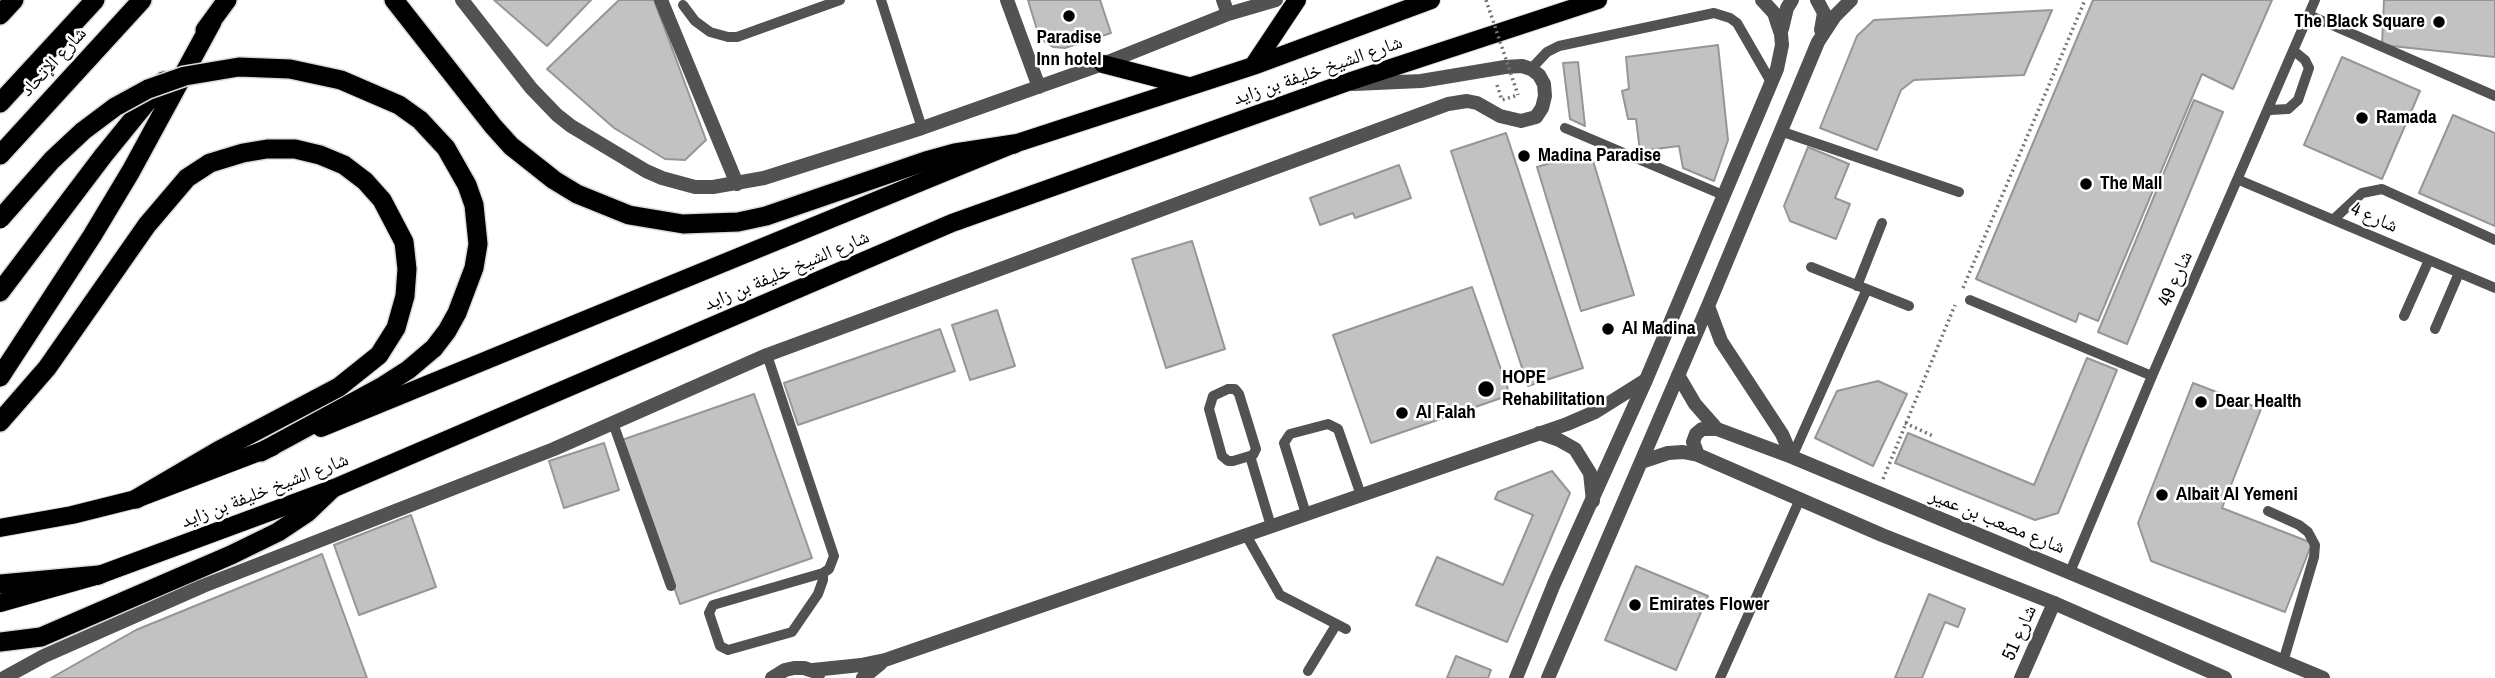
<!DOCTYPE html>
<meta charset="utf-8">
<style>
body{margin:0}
canvas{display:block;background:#fff}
</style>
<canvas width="2495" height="678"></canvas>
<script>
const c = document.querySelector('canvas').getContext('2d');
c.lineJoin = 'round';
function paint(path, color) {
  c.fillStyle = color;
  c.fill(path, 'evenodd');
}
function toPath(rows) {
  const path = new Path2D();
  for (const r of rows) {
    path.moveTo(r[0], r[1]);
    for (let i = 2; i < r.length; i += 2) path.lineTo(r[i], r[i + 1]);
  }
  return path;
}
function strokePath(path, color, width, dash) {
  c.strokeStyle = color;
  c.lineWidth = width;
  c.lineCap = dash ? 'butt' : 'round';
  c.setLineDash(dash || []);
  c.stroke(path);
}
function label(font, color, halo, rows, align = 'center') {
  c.font = font + ' "Archivo Narrow","Noto Naskh Arabic",sans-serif';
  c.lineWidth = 5;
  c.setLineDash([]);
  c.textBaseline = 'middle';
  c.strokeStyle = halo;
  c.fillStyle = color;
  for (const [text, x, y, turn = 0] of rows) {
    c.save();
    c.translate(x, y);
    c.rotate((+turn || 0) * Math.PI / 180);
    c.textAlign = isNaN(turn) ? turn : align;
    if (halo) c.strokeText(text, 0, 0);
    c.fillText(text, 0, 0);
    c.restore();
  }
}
const building = toPath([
 [494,0,591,0,547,46,494,0],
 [619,0,654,0,706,140,685,160,665,159,614,128,547,69,619,0],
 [1028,0,1100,0,1111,33,1065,48,1053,47,1045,42,1038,33,1028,0],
 [2093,0,2272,0,2233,89,2202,74,2098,321,2079,313,2076,322,1976,279,2093,0],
 [2384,0,2495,0,2495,57,2382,45,2384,0],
 [2052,10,2024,75,1914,80,1901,90,1877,150,1820,128,1857,36,1874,20,2052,10],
 [1718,45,1728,140,1714,181,1683,168,1679,146,1640,151,1636,119,1628,119,1622,91,1629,89,1626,57,1718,45],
 [2342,57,2420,91,2382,179,2304,145,2342,57],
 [1578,62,1585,126,1570,119,1563,63,1578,62],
 [2194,100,2223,112,2127,344,2098,332,2194,100],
 [2453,115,2495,133,2495,226,2419,193,2453,115],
 [1506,133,1583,368,1528,386,1451,151,1506,133],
 [1808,147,1849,164,1835,198,1850,204,1836,239,1790,221,1784,206,1808,147],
 [1590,151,1634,295,1581,311,1537,167,1590,151],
 [1399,165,1411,198,1355,218,1353,213,1320,225,1310,198,1399,165],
 [1192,241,1225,349,1166,368,1132,259,1192,241],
 [1472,287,1510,395,1371,443,1333,335,1472,287],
 [997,310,1015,366,970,380,952,325,997,310],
 [940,329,955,371,798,425,784,383,940,329],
 [2087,358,2117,370,2058,513,2035,520,1895,463,1908,433,2034,485,2087,358],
 [1878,381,1907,394,1873,466,1815,438,1837,391,1878,381],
 [2193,383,2261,409,2222,508,2312,543,2285,612,2151,561,2138,523,2193,383],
 [754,394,812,558,680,604,622,440,754,394],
 [604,443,619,490,564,508,549,461,604,443],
 [1552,471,1570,493,1507,642,1416,605,1437,557,1503,585,1533,515,1495,499,1498,492,1552,471],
 [411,515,436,587,359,615,334,545,411,515],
 [322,554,367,678,51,678,136,630,322,554],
 [1636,566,1708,596,1676,670,1605,640,1636,566],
 [1929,594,1965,609,1958,627,1945,622,1922,678,1895,678,1929,594],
 [1456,656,1491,670,1488,678,1447,678,1456,656]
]);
paint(building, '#c2c2c2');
strokePath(building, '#969696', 2);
const primary = toPath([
 [1103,64,1188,86],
 [1253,66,1297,0],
 [321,428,1014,144,1253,66,1431,0],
 [0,528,72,515,136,499,272,447],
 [0,603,99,575,332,489,952,223,1342,84,1598,0]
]);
const trunk = toPath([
 [394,0,493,126,511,146,554,180,577,194,629,215,683,224,738,222,766,216,926,161,955,153,1014,144],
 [0,15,14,0],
 [205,30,227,0],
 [0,103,95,0],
 [0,155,142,0],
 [0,292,103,156,164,81],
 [0,377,92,236,131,171,212,22],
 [0,422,47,368,147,225,187,178,210,163,243,153,267,149,295,149,320,155,344,165,365,181,382,200,404,242,407,269,405,296,396,328,379,355,339,387,218,451,136,499],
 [261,452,383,386,408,370,434,348],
 [0,584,99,575],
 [0,642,41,637,231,555,278,532,308,512,332,489]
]);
strokePath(primary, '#dbdbdb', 20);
strokePath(trunk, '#dbdbdb', 22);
strokePath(toPath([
 [1497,85,1502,100,1518,95],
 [1963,288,2085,0],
 [1905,423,1933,436],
 [1883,479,1955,305]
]), '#747474', 3.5, [2, 3.5]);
strokePath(toPath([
 [881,0,922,128],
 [683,5,695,21,710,32,728,37,737,37,840,0],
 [2309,15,2495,96],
 [1531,69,1547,52,1559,46,1714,13,1730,18,1737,23,1771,82],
 [2270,110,2288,109,2298,100,2309,68,2305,60,2294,51],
 [1565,128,1723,195],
 [1780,131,1959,192],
 [2239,180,2495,288],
 [2334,219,2362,193,2382,189,2495,240],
 [1811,267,1909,306],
 [1857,286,1882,223],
 [1970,300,2152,376],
 [2404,316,2429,260],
 [2435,329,2459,273],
 [767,355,834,556,829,569,823,573],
 [1228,389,1235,389,1239,394,1256,449,1253,455,1233,461,1228,461,1222,456,1209,409,1213,396,1228,389],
 [613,423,671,586],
 [1250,456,1271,526],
 [1792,457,1867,289],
 [2268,511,2299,525,2308,532,2315,545,2314,557,2283,662],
 [1306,514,1284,443,1290,434,1328,424,1338,429,1361,495],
 [1246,535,1280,595,1346,629],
 [2070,572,2152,376,2315,0],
 [823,573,823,580,818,594,792,632,728,650,720,646,709,613,713,605,823,573],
 [1308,671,1336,625],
 [1720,678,1800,499]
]), '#525252', 10);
strokePath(toPath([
 [462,0,531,88,557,115,571,126,646,171,662,178,695,187,713,187,764,178,922,128,1103,64,1228,14,1276,0],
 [661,0,737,184],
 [1007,0,1039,87],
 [1223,0,1228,14],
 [1539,433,1559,440,1575,449,1590,473,1593,501],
 [813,670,861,665,885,660,1567,424,1595,412,1646,380],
 [4,678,44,656,203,586,554,449,767,355,1448,104,1467,101,1477,103,1500,116,1521,121,1536,117,1542,108,1545,96,1544,84,1539,75,1531,69,1522,66,1505,67,1421,81,1354,84],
 [772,678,785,670,794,668,804,668,819,673],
 [863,678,881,663],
 [2021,678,2054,603]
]), '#525252', 14);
strokePath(toPath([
 [1817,0,1824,13,1821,30],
 [1782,29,1787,8,1792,0],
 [1708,306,1721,341,1782,434,1792,457],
 [1678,375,1695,404,1717,429,1792,457,2323,678],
 [1698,455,1693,442,1696,434,1702,429,1717,429],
 [1641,462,1668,453,1683,452,1698,455,1882,535,2054,603,2225,678],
 [1516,678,1554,584,1646,380,1777,69,1782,45,1781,34,1774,13,1762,0],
 [1548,678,1708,306,1818,42,1835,16,1851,0]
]), '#525252', 14);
strokePath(primary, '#000', 18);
strokePath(trunk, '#000', 19);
const trunkBridge = toPath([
 [0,219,52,160,83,131,115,107,148,89,185,76,239,67,290,69,341,80,399,105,420,120,446,148,467,185,474,205,478,244,474,268,457,313,447,331,434,348]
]);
strokePath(trunkBridge, '#dbdbdb', 22, []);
strokePath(toPath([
 [1486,0,1518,95]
]), '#747474', 3.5, [2, 3.5]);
strokePath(trunkBridge, '#000', 19);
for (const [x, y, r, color] of [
 [1069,16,7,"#000"],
 [2439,22,7,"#000"],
 [2362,118,7,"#000"],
 [1524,156,7,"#000"],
 [2086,184,7,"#000"],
 [1608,329,7,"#000"],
 [1486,389,9,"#000"],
 [2201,402,7,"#000"],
 [1402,413,7,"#000"],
 [2162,495,7,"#000"],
 [1635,605,7,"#000"]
]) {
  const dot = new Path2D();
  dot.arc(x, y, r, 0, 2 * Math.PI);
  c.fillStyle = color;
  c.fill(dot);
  strokePath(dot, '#fff', 2.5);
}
label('bold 19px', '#000', '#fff', [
 ["The Black Square",2425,22,"right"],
 ["Paradise",1069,38,"center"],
 ["Inn hotel",1069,60,"center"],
 ["Ramada",2376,118],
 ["Madina Paradise",1538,156],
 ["The Mall",2100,184],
 ["Al Madina",1622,329],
 ["HOPE",1502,378],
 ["Rehabilitation",1502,400],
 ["Dear Health",2215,402],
 ["Al Falah",1416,413],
 ["Albait Al Yemeni",2176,495],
 ["Emirates Flower",1649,605]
], 'left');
label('19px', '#000', '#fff', [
 ["شارع الإتحاد",54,62,-47],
 ["شارع الشيخ خليفة بن زايد",1318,71,-19],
 ["شارع 4",2374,218,23],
 ["شارع الشيخ خليفة بن زايد",787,271,-23],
 ["شارع 49",2176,279,-66],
 ["شارع الشيخ خليفة بن زايد",265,491,-21],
 ["شارع مصعب بن عمير",1997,522,22],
 ["شارع 51",2020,633,-66]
]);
</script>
